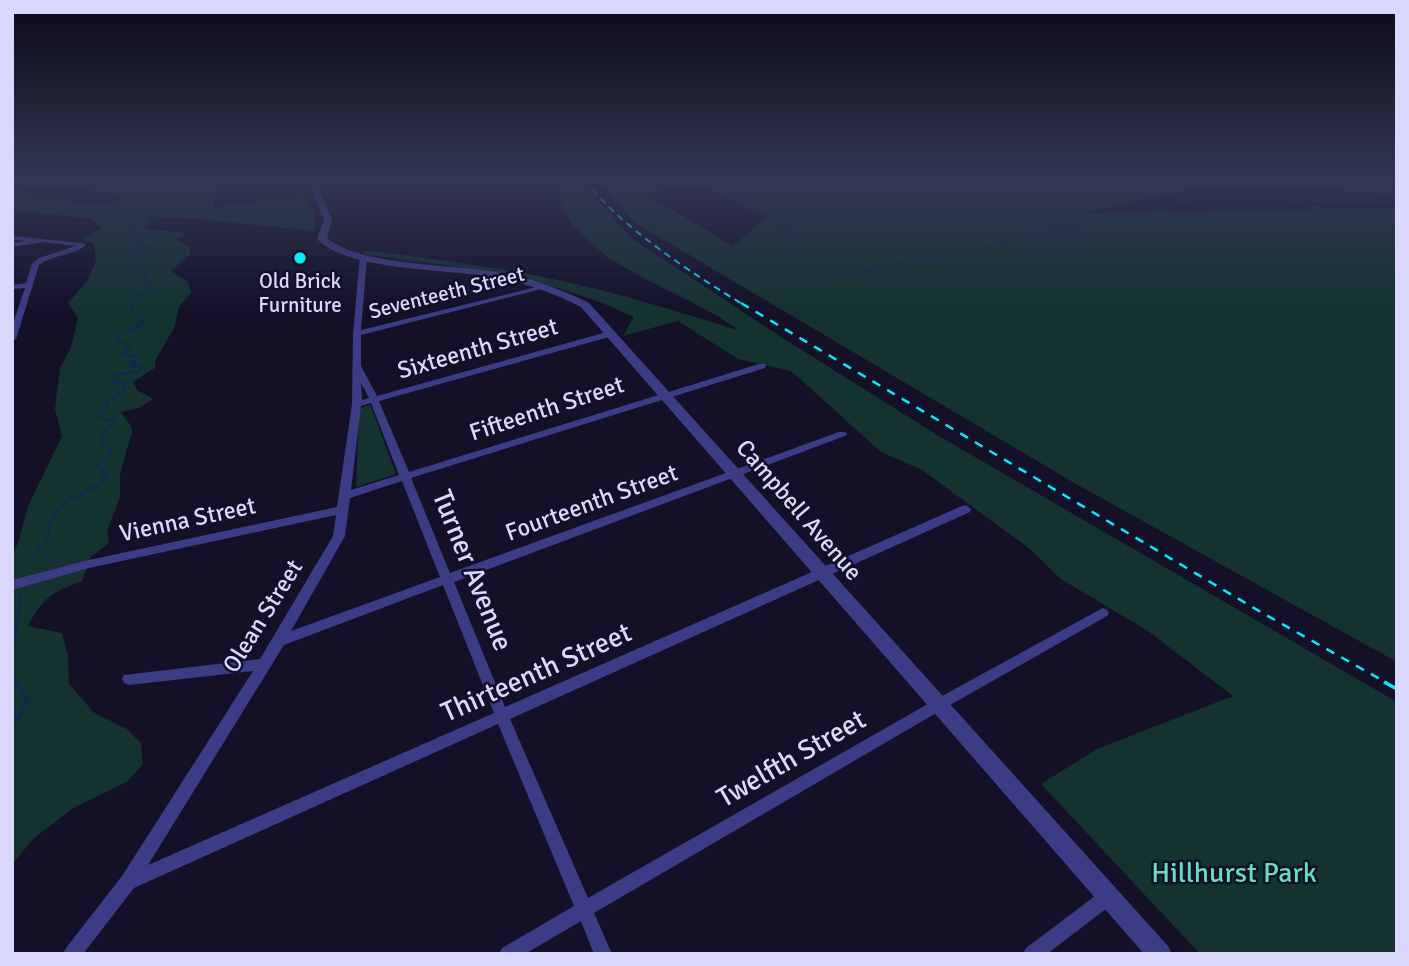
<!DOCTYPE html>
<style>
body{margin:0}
#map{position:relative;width:1409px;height:966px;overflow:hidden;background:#131028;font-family:Signika,sans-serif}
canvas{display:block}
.frame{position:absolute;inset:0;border:14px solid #dbd8fe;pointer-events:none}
</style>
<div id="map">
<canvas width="1409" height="966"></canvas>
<div class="frame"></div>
</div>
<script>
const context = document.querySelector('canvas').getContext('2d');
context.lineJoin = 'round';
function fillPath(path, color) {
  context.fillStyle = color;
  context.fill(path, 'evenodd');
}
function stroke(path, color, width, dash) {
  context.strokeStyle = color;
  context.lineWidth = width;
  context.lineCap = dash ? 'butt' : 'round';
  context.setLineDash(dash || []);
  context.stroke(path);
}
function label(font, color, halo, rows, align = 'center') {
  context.font = font + ' Signika,sans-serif';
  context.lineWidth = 5;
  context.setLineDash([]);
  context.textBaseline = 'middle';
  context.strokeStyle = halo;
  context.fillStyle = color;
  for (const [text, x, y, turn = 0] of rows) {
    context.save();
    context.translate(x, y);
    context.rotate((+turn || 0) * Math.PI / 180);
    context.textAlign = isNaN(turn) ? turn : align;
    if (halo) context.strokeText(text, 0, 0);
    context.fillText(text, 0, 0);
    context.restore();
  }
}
const green = new Path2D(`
 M12,180H216L214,207L305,195L314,210L315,231L188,218L148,217L151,222L145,228L150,230L183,232L184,236L176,238L179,242L190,246V254L171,271L188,282L191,293L179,307L174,328L155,361V368L133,382L137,390L153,399L138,408L121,412L131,426L132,432L120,474V497L107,531L109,543L91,557L82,581C53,592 43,597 28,626L62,633L68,656L69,683L93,712L127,729L141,743L143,764L128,781L73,808L33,839L12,865V555L18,543L28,506L62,436L55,409L60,368L71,347L78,318L68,303L88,280L96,261L94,244L83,239L101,228L93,219L12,210V194L109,206L128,194L12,184Z
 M555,180H580L631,238L778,335L939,436L1397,702V954H1200L1041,784L1097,749L1233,696L1148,631L1061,579L1030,549L922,470L881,452L791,371L738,359L678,321L623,336L634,317C550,276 460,267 369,255L361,252L372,251C434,259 496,267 558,280C619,293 679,312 738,330C687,291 596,270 564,211C559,201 558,190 555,180Z
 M599,180H1397V196L1371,192L1204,186L1082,213L1397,208V662L1076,484L711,268L633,221ZM703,186L766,216L767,217L733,246L644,193Z
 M370,404L396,474L356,487L359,409Z`);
const streamFar2 = new Path2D(`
 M130,180L155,186L163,196L173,200L176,207H184C166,219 141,219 125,233L139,235L138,241L152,237L162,241L155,246L133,248L130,254L143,257L141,263L131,269L145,274L146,286L154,287L133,301V305
 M671,180H677
 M720,180L847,279L887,265L975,250L1085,224L1164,210L1183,200L1202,198L1274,197L1397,226
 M1277,196L1344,203H1397`);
const streamFar1 = new Path2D(`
 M22,567L47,541L51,520L63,503L98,485L106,476L98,464L112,452L109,446L102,442V437L116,420H105L98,415L106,409L107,401L125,390L126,383L112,382L118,374L140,372L141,367L131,365L136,361L134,356L124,354L130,346L119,342L115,337L140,326L143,322L132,310L133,303
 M12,643L15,641L21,595
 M12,680L18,683`);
const stream = new Path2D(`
 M12,721L19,717L27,698L15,682`);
const minor = new Path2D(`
 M12,236L83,243L86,245C73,256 54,254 39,265L16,339L12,341V326L25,288L12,289V285L26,283L32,264L39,258L76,246L43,242L12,247V243L25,241L12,240Z
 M360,256L367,258L361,330L545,285L549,287L361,335V366L377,396L607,332H613L614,334L613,336L379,401L409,472L759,364H765L766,366L765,368L411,478L450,573L839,432H845L847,434L845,436L454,582L505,707L962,506L966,505L971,509L970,512L510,719L588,898L933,701L1099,610L1103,608L1107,610L1109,613L1107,616L943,709L594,913L612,954H594L581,921L525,954H499L502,948L574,906L498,724L134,888L83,954H63L66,948L122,876L253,671L129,685L124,683L122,679L124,675L260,659L333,536L336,515L89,568L12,590V580L89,560L337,507L352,404L353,334ZM361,383L369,398L362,400ZM371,403L399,475L351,490L361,406ZM402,481L440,577L291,631L345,536L350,498ZM443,585L494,713L148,865L284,645Z
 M1109,888L1115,890L1117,896L1115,902L1047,954H1023L1026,948L1103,890Z`);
const tertiary = new Path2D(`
 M308,180H316L332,220L327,238C360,266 452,264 496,272C528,277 559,288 589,303L1168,946L1172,954H1144L581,307C556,294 528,284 500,278C454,269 348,272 317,239L324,220Z`);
const railFar2 = new Path2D(`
 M585,180C620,227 693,274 744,305`);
const railFar1 = new Path2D(`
 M741,303L1259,611L1387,683`);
const rail = new Path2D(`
 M1384,682L1397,689`);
const markers = [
 [300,258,7,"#07ecfb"]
];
const farPoinames = [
 ["Old Brick",300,282],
 ["Furniture",300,306]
];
const farStreetnames = [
 ["Seventeeth Street",447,294,-14]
];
const streetNames = [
 ["Sixteenth Street",478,350,-16],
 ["Fifteenth Street",547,410,-18],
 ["Fourteenth Street",592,504,-20],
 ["Campbell Avenue",798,511,49],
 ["Vienna Street",188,521,-12],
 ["Olean Street",264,617,-58]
];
const nearStreetnames = [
 ["Turner Avenue",471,571,68],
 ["Thirteenth Street",537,674,-24],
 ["Twelfth Street",792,760,-30]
];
const nearParknames = [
 ["Hillhurst Park",1234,875]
];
fillPath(green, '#133230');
stroke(streamFar2, '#0f294d', 2);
stroke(streamFar1, '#0f294d', 2.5);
stroke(stream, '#0f294d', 3.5);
fillPath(minor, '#3c3c86');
fillPath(tertiary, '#3c3c86');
stroke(railFar2, '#07ecfb', 2, [7, 5]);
stroke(railFar1, '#07ecfb', 2.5, [9, 8]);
stroke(rail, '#07ecfb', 3.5, [16, 13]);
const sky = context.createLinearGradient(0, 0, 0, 315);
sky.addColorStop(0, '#0a0916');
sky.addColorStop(0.57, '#333753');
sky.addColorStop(1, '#33375300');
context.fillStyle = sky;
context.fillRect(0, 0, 1409, 315);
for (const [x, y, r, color] of markers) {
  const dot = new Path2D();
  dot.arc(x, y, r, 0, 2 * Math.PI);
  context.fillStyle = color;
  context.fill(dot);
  stroke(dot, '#131028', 2.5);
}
label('21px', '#dbd8fe', '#131028', farPoinames);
label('21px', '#dbd8fe', '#131028', farStreetnames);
label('24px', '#dbd8fe', '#131028', streetNames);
label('28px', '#dbd8fe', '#131028', nearStreetnames);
label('28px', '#64debb', '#131028', nearParknames);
</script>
